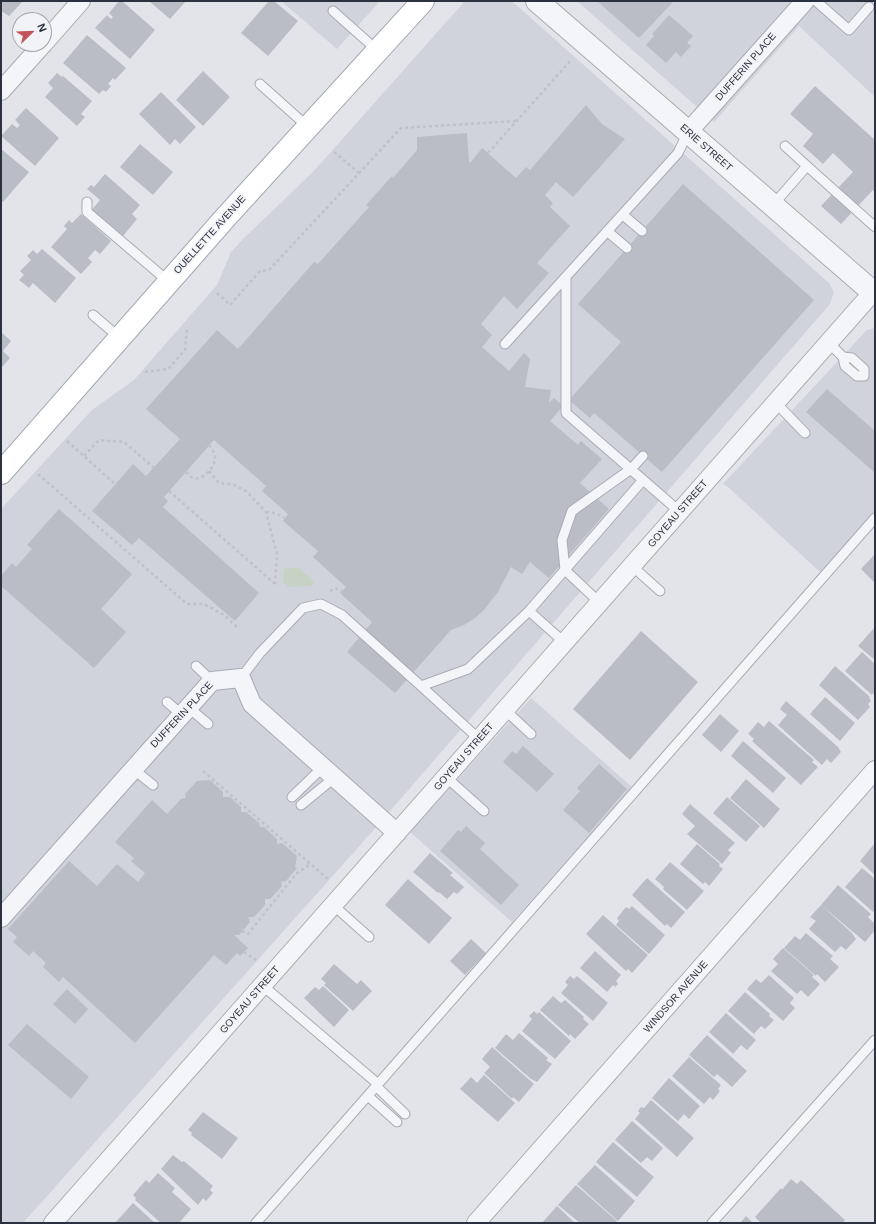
<!DOCTYPE html>
<style>
body{margin:0}
#map{position:relative;width:876px;height:1224px;overflow:hidden;background:#e2e4e9;font-family:Arial,sans-serif}
canvas{display:block}
.frame{position:absolute;inset:0;border:2px solid #2c313f;pointer-events:none}
.north{position:absolute;left:12px;top:12px;width:40px;height:40px;box-sizing:border-box;background:#f1f3f7;border:1px solid #a2a5ad;border-radius:50%;rotate:67deg;font-size:11px;font-weight:700;line-height:16px;text-align:center;color:#2c313f}
.north::after{content:'';display:block;margin:auto;width:14px;height:18px;background:#c2535b;clip-path:polygon(50% 0,100% 100%,50% 72%,0 100%)}
</style>
<div id="map">
<canvas width="876" height="1224"></canvas>
<div class="frame"></div>
<div class="north">N</div>
</div>
<script>
const context = document.querySelector('canvas').getContext('2d');
context.lineJoin = 'round';
function fillPath(path, color) {
  context.fillStyle = color;
  context.fill(path, 'evenodd');
}
function stroke(path, color, width, dash) {
  context.strokeStyle = color;
  context.lineWidth = width;
  context.lineCap = dash ? 'butt' : 'round';
  context.setLineDash(dash || []);
  context.stroke(path);
}
function label(font, color, halo, rows, align = 'center') {
  context.font = font + ' Arial,sans-serif';
  context.lineWidth = 3.5;
  context.setLineDash([]);
  context.textBaseline = 'middle';
  context.strokeStyle = halo;
  context.fillStyle = color;
  for (const [text, x, y, turn = 0] of rows) {
    context.save();
    context.translate(x, y);
    context.rotate((+turn || 0) * Math.PI / 180);
    context.textAlign = isNaN(turn) ? turn : align;
    if (halo) context.strokeText(text, 0, 0);
    context.fillText(text, 0, 0);
    context.restore();
  }
}
const built = new Path2D(`
 M281,1H380L337,49Z
 M465,1H510L514,3L829,283L834,292L830,304L371,833L23,1223H1V509L92,410L134,380L217,285L231,252L244,238L314,171Z
 M577,1H875V97L799,26L714,122Z
 M875,328V513L820,572L728,487L723,484L867,330Z
 M531,698L632,787L512,922L410,832Z`);
const green = new Path2D(`
 M298,567L314,582L311,586L288,587L283,581L284,569Z`);
const building = new Path2D(`
 M1,1H23L9,16L1,11Z
 M119,1H122L155,30L130,59L95,28L107,15L111,19L113,17L109,13Z
 M149,1H186L170,19Z
 M269,1H274L298,21L268,56L241,33Z
 M597,1H674L639,38Z
 M669,15L693,36L687,43L691,46L681,57L676,52L666,63L646,45L654,36L652,34Z
 M87,35L126,68L115,80L113,78L108,84L111,86L106,92L103,90L99,94L63,63Z
 M203,71L230,97L203,126L176,100Z
 M57,73L62,77L63,76L92,101L81,114L85,117L77,126L45,97L53,88L48,83Z
 M815,86L875,140V192L873,190L841,224L821,206L853,172L833,153L823,164L803,146L813,134L790,114Z
 M161,92L196,127L180,144L175,139L170,145L139,114Z
 M586,105L602,124L625,139L573,197L556,182L545,195L553,203L550,207L570,226L537,263L549,273L517,309L504,296L481,324L492,335L482,347L509,371L524,353L530,359L525,387L551,390L549,403L554,398L563,406L550,421L578,445L581,441L602,459L580,483L609,509L549,578L530,562L522,574L511,567L498,592L484,610L475,618L464,625L451,630L395,693L347,652L372,622L340,593L346,587L313,557L318,551L283,521L288,514L262,491L266,486L214,440L164,497L168,501L163,507L259,593L235,621L139,538L132,545L92,511L133,464L146,476L180,439L146,409L217,330L238,349L314,262L318,264L369,207L366,205L392,176L393,178L417,150V137L467,133L469,162H471L482,148L516,178L526,167L530,170Z
 M26,108L59,138L35,166L1,136L12,124L17,128L20,125L15,120Z
 M140,144L173,172L153,195L120,167Z
 M1,149L29,172L3,202L1,200Z
 M105,174L140,205L132,214L137,219L123,236L113,227L112,229L91,211L100,200L87,189L91,185L94,187Z
 M683,184L814,300L662,472L594,413L590,418L569,400L621,342L578,304Z
 M81,214L111,241L100,254L95,250L88,258L92,262L81,274L51,247L67,229L64,226L69,220L72,223Z
 M42,249L76,278L55,303L33,283L29,288L19,280L24,275L20,271L31,260L27,256L33,250L37,254Z
 M1,332L11,341L3,351L10,358L1,368Z
 M827,389L875,431V473L806,412Z
 M59,509L132,574L101,609L126,632L94,668L1,586V576L12,563L16,567L32,549L27,545Z
 M875,554V583L861,569Z
 M875,627V660L858,646Z
 M641,631L698,682L630,760L573,709Z
 M862,652L875,664V695L873,693L872,695L845,671Z
 M835,666L870,697L869,698L871,701L868,704L870,707L858,720L819,685Z
 M825,697L855,723L840,741L810,714Z
 M786,701L838,747L841,752L831,763L827,759L822,765L778,725L787,715L780,709Z
 M720,714L739,731L721,752L702,735Z
 M769,721L814,760L812,762L818,767L801,785L752,741L754,739L748,734L758,722L764,727Z
 M743,741L786,778L773,793L731,756Z
 M523,746L554,774L537,792L503,762L512,751L516,754Z
 M599,764L627,789L589,833L563,810L580,791L577,788Z
 M746,779L780,809L764,828L730,798Z
 M210,780L223,792V797H230L241,807V812H246L259,823L260,827H264L277,839V844L282,843L297,856L295,867L297,868L286,881L281,882L282,886L270,899H265V905L254,917H248L250,922L239,935H234L248,948L240,956L237,953L226,965L214,955L135,1043L63,977L59,982L43,967L46,963L33,951L29,956L13,942L17,937L8,929L69,861L97,886L117,864L138,882L145,873L131,861L134,858L115,842L152,800L167,814L181,799L186,798L185,794L197,781Z
 M727,797L760,826L746,842L713,813Z
 M690,804L735,843L728,850L731,853L722,864L687,834L695,826L682,814Z
 M466,826L485,843L480,849L519,885L501,905L440,851L458,830L461,832Z
 M875,843V875L860,861Z
 M697,844L720,864L719,866L723,869L709,886L705,882L703,884L680,864Z
 M430,853L453,873L450,875L464,887L457,894L454,892L447,899L439,892L438,893L413,872Z
 M670,862L704,891L687,910L663,889L664,887L655,879Z
 M862,868L875,879V909L873,912L845,887Z
 M647,878L685,912L671,928L667,924L665,926L632,895Z
 M408,879L452,918L429,944L385,905Z
 M838,885L871,914L868,917L875,924V930L865,942L821,905Z
 M821,905L852,933L856,939L846,950L841,946L835,952L809,929L816,921L810,917Z
 M632,906L665,935L649,954L616,925L619,921L617,918L626,907L629,909Z
 M603,915L648,955L632,973L628,969L626,971L586,934Z
 M806,933L833,956L830,959L839,967L825,982L817,974L816,976L784,948L795,936L800,940Z
 M471,939L486,953L465,975L450,961Z
 M783,948L814,975L812,977L820,984L808,997L801,990L797,994L771,971L778,964L773,959Z
 M595,951L621,975L616,981L618,984L615,987L613,985L607,992L580,968Z
 M334,964L357,984L361,980L372,991L353,1011L324,985L326,983L321,979Z
 M769,975L794,998L790,1003L795,1008L783,1021L747,989L756,979L761,983Z
 M570,976L574,979L577,976L608,1003L593,1021L561,993L568,985L565,982Z
 M323,986L349,1010L334,1027L304,998L315,987L319,990Z
 M67,989L88,1009L75,1024L53,1004Z
 M745,992L770,1014L769,1016L774,1020L765,1029L761,1026L754,1034L728,1011Z
 M553,996L561,1003L565,1000L584,1017L583,1019L589,1024L575,1039L570,1034L569,1036L540,1010Z
 M534,1011L537,1014L539,1012L571,1041L555,1059L522,1031L532,1019L529,1016Z
 M726,1013L756,1040L747,1050L741,1045L733,1054L709,1032Z
 M27,1024L89,1077L71,1099L8,1045Z
 M519,1033L548,1058L546,1060L552,1064L537,1082L531,1079L495,1048L506,1034L513,1040Z
 M707,1035L747,1071L732,1087L717,1074L714,1077L689,1055Z
 M492,1047L534,1084L519,1102L513,1097L512,1099L484,1073L490,1067L482,1059Z
 M689,1057L721,1085L718,1089L720,1091L713,1100L710,1097L704,1104L672,1076Z
 M484,1075L515,1103L498,1122L460,1089L471,1077L477,1083Z
 M669,1078L700,1106L689,1119L684,1114L678,1121L652,1098Z
 M651,1100L694,1138L677,1157L635,1119L640,1113L638,1111L641,1107L644,1108Z
 M203,1112L238,1138L222,1159L191,1135L192,1133L188,1130Z
 M632,1121L663,1148L652,1161L647,1157L641,1163L615,1140Z
 M613,1142L654,1177L637,1197L596,1162Z
 M173,1155L182,1162L184,1161L213,1186L210,1190L213,1193L206,1201L203,1198L198,1205L161,1169Z
 M595,1165L635,1201L618,1221L577,1184Z
 M158,1173L175,1188L172,1192L191,1209L179,1223H161L135,1200L136,1198L133,1195L146,1180L149,1183Z
 M791,1179L797,1184L801,1180L845,1220L842,1223H761L755,1217L781,1188L782,1190Z
 M576,1185L617,1221L615,1223H580L558,1205Z
 M133,1203L155,1223H115Z
 M557,1206L575,1223H542Z
 M746,1216L753,1223H740Z`);
const path = new Path2D(`
 M334,152L359,173
 M488,153L572,59
 M217,293L230,305L260,271L269,270L401,128L517,121
 M145,372L168,369L185,350L187,327
 M67,441L116,485
 M84,456L99,440L124,442L154,468
 M209,471L219,483L234,485L246,491L266,512L277,554L275,584
 M186,472C188,474 190,477 193,478C203,481 214,468 215,459C216,454 212,449 209,445
 M38,474L187,604H204L224,615L237,627
 M169,491L275,584
 M266,512L275,513L285,518
 M330,591L335,588L342,591
 M203,771L328,879
 M242,931L248,934L296,874L310,864
 M244,952L256,960`);
const service = new Path2D(`
 M816,1L849,30L869,7
 M333,11L378,51
 M260,84L308,127
 M807,166L875,227
 M87,202V212L169,282
 M773,205L807,166L785,146
 M623,215L642,231
 M607,231L627,248
 M566,277V413L680,512
 M93,315L120,338
 M829,343L843,357L845,366L857,376H864V369L852,358L843,357
 M505,344L678,153L688,132
 M776,403L805,433
 M632,566L660,591
 M600,603L565,570L562,540L572,511L631,469L643,456
 M529,611L565,643
 M196,666L212,681
 M241,678L260,653L303,608L321,604L342,615L421,686L479,739
 M421,686L468,669L529,611L643,480
 M167,702L181,714
 M188,707L208,724
 M505,710L531,734
 M133,769L153,785
 M446,777L484,811
 M292,797L323,767
 M301,805L334,778
 M333,905L369,937
 M262,985L378,1084
 M376,1086L405,1114
 M368,1096L397,1122
 M256,1223L875,518
 M712,1223L875,1040`);
const minor = new Path2D(`
 M44,43L81,1
 M1,91L43,44
 M688,132L805,1
 M1,918L212,681L241,678L252,704L397,833
 M53,1223L873,292
 M476,1223L875,770`);
const tertiary = new Path2D(`
 M537,1L875,294`);
const primary = new Path2D(`
 M1,473L226,217L423,1`);
const streetNames = [
 ["DUFFERIN PLACE",746,67,-49],
 ["ERIE STREET",706,148,41],
 ["OUELLETTE AVENUE",210,235,-48],
 ["GOYEAU STREET",678,514,-49],
 ["DUFFERIN PLACE",182,715,-47],
 ["GOYEAU STREET",464,757,-49],
 ["WINDSOR AVENUE",676,997,-49],
 ["GOYEAU STREET",250,1000,-49]
];
fillPath(built, '#d0d3db');
fillPath(green, '#c6d2c4');
fillPath(building, '#babdc5');
stroke(service, '#a8abb3', 11);
stroke(minor, '#a8abb3', 20);
stroke(tertiary, '#a8abb3', 24);
stroke(primary, '#a2a8b4', 24);
stroke(path, '#c0c2c8', 2.5, [3, 3]);
stroke(service, '#f4f5f8', 9);
stroke(minor, '#f4f5f8', 18);
stroke(tertiary, '#f4f5f8', 22);
stroke(primary, '#fff', 22);
label('10px', '#2c313f', '#f1f3f7', streetNames);
</script>
